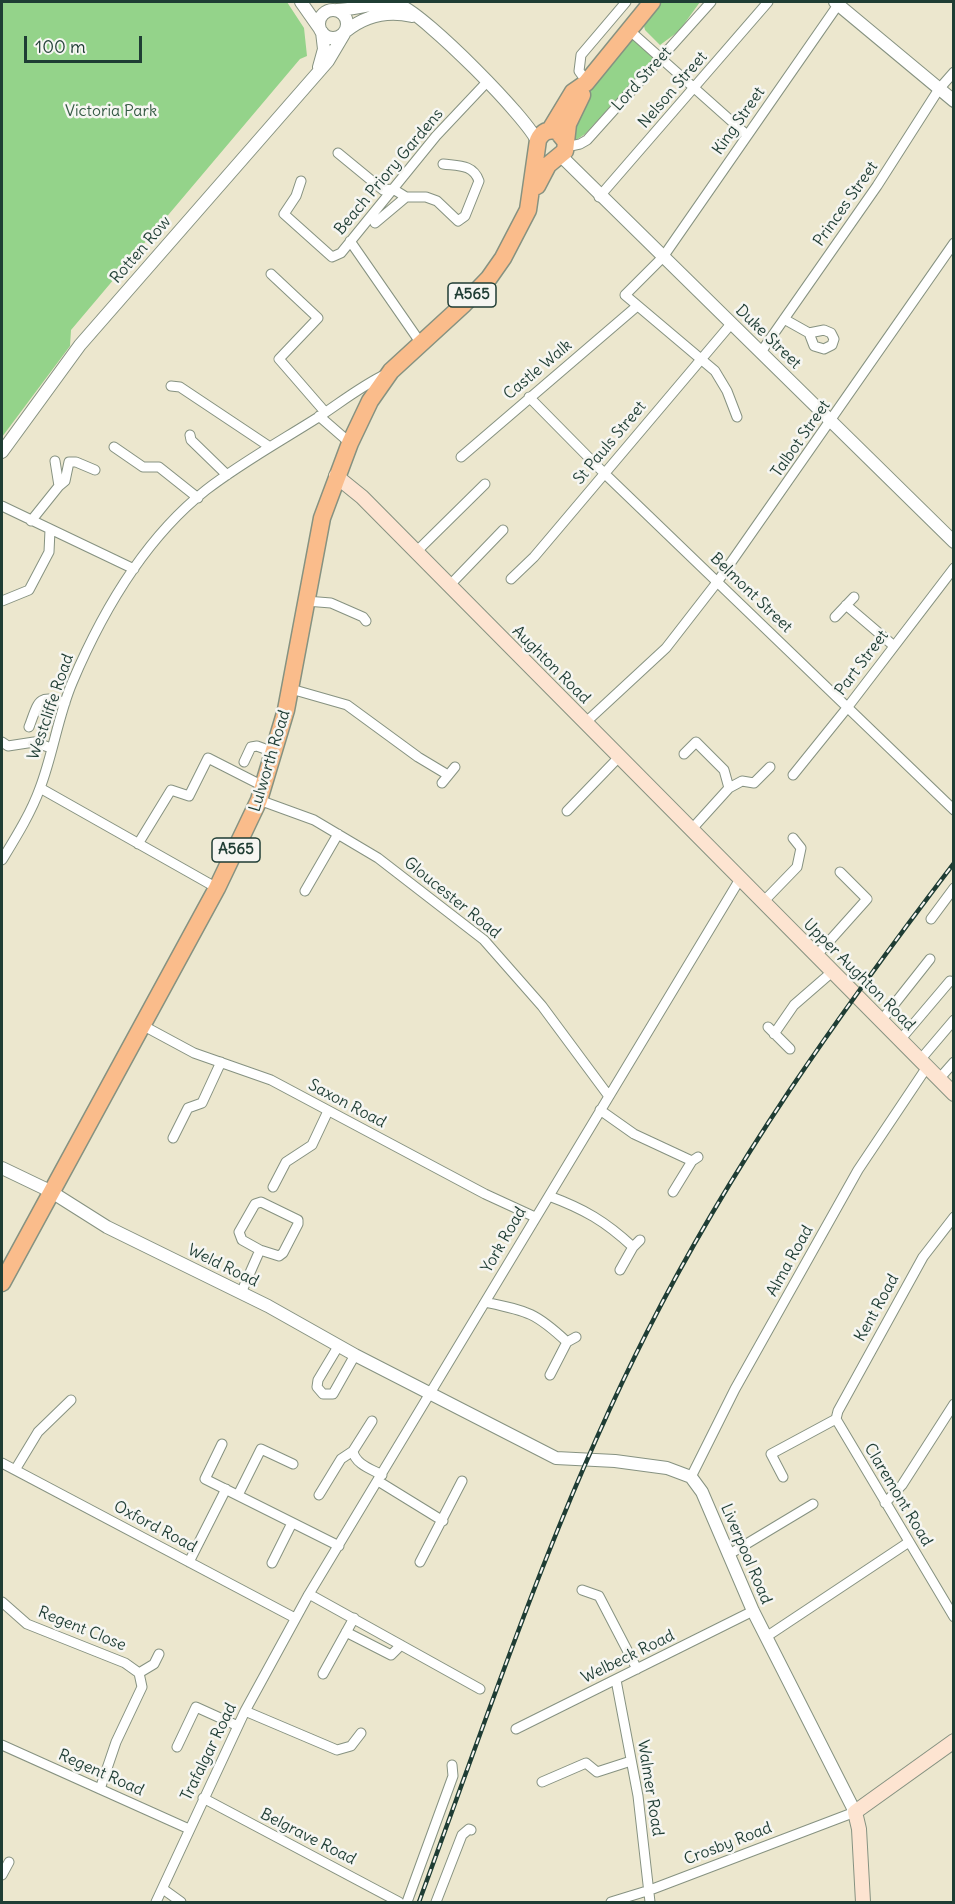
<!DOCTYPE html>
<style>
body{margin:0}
#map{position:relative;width:955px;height:1904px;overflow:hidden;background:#ece7ce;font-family:Delius,sans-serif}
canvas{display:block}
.frame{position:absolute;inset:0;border:3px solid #1f3d34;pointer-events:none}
.scale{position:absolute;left:24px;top:36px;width:118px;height:27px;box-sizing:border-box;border:3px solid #1f3d34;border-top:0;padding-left:8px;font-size:18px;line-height:21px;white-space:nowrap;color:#1f3d34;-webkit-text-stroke:4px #f6f6f2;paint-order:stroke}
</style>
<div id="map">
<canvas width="955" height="1904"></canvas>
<div class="frame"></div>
<div class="scale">100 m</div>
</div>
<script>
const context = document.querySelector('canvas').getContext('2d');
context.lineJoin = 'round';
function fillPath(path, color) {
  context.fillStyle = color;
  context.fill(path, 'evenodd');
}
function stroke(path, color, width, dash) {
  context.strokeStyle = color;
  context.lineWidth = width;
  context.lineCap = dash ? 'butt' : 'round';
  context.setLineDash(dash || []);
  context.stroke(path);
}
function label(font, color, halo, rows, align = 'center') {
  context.font = font + ' Delius,sans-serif';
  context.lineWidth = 5;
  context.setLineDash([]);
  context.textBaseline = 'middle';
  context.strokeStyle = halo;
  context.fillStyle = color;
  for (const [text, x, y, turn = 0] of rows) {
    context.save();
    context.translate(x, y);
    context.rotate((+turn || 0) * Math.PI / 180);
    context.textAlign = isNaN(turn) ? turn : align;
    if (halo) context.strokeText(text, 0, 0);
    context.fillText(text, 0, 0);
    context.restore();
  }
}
const green = new Path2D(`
 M2,2H287L304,28L307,56L300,59L71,330L70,346L2,437Z
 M662,2H700L679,31L660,45L645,30L644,26Z
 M633,39L655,58L585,134L576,140L572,139L586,95Z`);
const minor = new Path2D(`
 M628,29L747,135
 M587,82L579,71L581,55L626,2
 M566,147L580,144L587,140L711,2
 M338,153L383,190L393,189L406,197H426L437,201L458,221L465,216L479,181C473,164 458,166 443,164
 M301,181L296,196L284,214L332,257L341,253L436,136L486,83
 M599,197L768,2
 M375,223L406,197
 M350,241L420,342
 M271,274L318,318L279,359L325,412
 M784,319L809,333L824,330L831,333L834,339L832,345L824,349L814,346L809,333
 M761,352L877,186L939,89L954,72
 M171,386L180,387L270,447
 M529,397L604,473L954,810
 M319,416L350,443
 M737,417L727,391L715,371L625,295L663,257L840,2
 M190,435L191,440L227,475
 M114,447L143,467H159L198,498
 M461,457L636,307
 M59,486L65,481L69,462H76L95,470
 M2,506L134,569
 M31,521L59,486L55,461
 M416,552L485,484
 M511,579L534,557L731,324
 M449,586L503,530
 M2,601L29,590L49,552L50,530
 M306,601L331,603L363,617L366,621
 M846,605L894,646
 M835,617L854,597
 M291,689L347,705L418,757L448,775
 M585,723L666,648L718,581L954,243
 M29,727C38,704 37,692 65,703
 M2,742L8,746L34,742L51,748
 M684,754L696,742L724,770L729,788L691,830
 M244,762L251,747L257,746L273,752
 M793,775L847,708L954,568
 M442,783L455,767
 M40,788L217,888
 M729,788L742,781L754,783L770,767
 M259,800L314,820L378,858L484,940L542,1006L608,1095
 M567,811L619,757
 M138,844L171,790L189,796L208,758L263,786
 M2,860C16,837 31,813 40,788C53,754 58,716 72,683C102,612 144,539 206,490C241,463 279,442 317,418C340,403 361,386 386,374
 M305,891L338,834
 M764,901L797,867L801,848L793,838
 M931,919L954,888
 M816,956L867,899L840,872
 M881,1021L930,959
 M142,1025L194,1053L271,1080L485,1194L535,1217
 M768,1027L790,1049
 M774,1034L794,1005L832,972
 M900,1040L950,981
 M920,1060L954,1020
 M939,1079L954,1062
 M600,1110L634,1134L692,1161
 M173,1138L188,1108L202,1103L221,1062
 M273,1187L286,1162L312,1145L328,1111
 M673,1192L692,1161L698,1157
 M549,1196C584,1209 605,1221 633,1247
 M620,1270L633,1247L640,1240
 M241,1293L260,1250L242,1240L239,1232L255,1204L261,1202L298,1220V1224L283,1253L279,1256L260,1250
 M485,1302C527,1311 535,1312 567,1342
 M339,1345L318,1380L317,1387L323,1394H333L355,1355
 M550,1375L567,1342L576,1337
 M836,1419L838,1411L923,1257L954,1217
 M836,1419L954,1617
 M372,1421L353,1451C355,1464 371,1469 382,1475
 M222,1444L205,1479L339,1546
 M2,1463L295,1618
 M15,1470L38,1432L71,1400
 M691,1477L735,1389L858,1170L927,1067
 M783,1477L771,1454L836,1419
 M378,1481L443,1521
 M238,1495L261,1449L293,1464
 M319,1495L341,1459L353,1451
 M885,1503L902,1485L954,1404
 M728,1555L813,1504
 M189,1562L226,1489
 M420,1562L462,1481
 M272,1563L292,1523
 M582,1590L599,1596L637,1669
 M309,1594L480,1689
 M2,1602L27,1624L125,1663L139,1673L142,1687L116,1742L100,1789
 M346,1632L391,1655L401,1645
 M766,1637L909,1542
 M139,1673L154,1664L159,1654
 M323,1674L354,1618
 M616,1680L638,1796L650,1902
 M245,1711L337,1750L351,1746L361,1733
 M516,1729L753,1611
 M2,1745L189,1829
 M177,1747L196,1707L238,1726
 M542,1782L586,1763L597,1772L631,1761
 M203,1798L399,1902
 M2,1875L9,1862
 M163,1889L181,1902
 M156,1902L245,1711L309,1594L740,879
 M407,1902L453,1776L452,1765
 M436,1902L462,1835L469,1829L471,1830
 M611,1902L650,1890L855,1812`);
const tertiary = new Path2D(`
 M301,2L320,29
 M835,2L954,101
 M319 24a14 14 0 1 1 28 0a14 14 0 1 1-28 0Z
 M337,10C358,9 381,0 401,6C425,15 529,119 538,143
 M346,31C366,15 387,10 412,16
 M319,67L324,49L322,32
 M561,156L954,542
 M2,452L80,345L328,61L344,34
 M2,1168L50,1191L107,1227L268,1306L355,1355L556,1458L615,1461L667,1468L691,1477L702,1492L753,1611L855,1812`);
const secondary = new Path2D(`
 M336,476L362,497L954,1094
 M863,1902L859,1829L855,1812L954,1741`);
const trunk = new Path2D(`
 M550,130L573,92L586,83L652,2
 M537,186L548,165L565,151L568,124L582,95
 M2,1283L217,888L259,800L286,710L322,518L350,443L370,401L391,371L464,304L489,278L503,258L528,210L538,140C542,132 548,129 557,131L566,142`);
const rail = new Path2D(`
 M419,1902C490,1710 554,1515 647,1332C733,1162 839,1014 954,863`);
const shields = [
 [472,295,48],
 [236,850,48]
];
const shieldNames = [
 ["A565",472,295],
 ["A565",236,850]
];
const streetNames = [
 ["Lord Street",642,79,-48],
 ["Nelson Street",673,90,-49],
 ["King Street",739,121,-55],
 ["Beach Priory Gardens",389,172,-50],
 ["Princes Street",846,204,-55],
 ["Rotten Row",141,250,-49],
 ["Duke Street",768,337,44],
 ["Castle Walk",538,370,-40],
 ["Talbot Street",801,439,-55],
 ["St Pauls Street",610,443,-50],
 ["Belmont Street",751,593,44],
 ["Part Street",862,663,-53],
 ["Aughton Road",551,665,45],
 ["Westcliffe Road",51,707,-71],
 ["Lulworth Road",270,761,-73],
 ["Gloucester Road",452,898,39],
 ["Upper Aughton Road",859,975,45],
 ["Saxon Road",347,1104,28],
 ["York Road",504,1240,-60],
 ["Alma Road",790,1261,-61],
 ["Weld Road",223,1266,26],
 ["Kent Road",877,1308,-61],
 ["Claremont Road",898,1495,59],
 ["Oxford Road",155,1527,28],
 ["Liverpool Road",746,1554,67],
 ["Regent Close",82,1629,22],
 ["Welbeck Road",628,1657,-26],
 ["Trafalgar Road",209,1752,-64],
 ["Regent Road",101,1773,24],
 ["Walmer Road",650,1788,81],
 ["Belgrave Road",308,1837,27],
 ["Crosby Road",728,1844,-21]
];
const parkNames = [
 ["Victoria Park",111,111]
];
fillPath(green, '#94d38a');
stroke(minor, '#869281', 11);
stroke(tertiary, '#869281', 14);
stroke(secondary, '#869281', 16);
stroke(trunk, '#869281', 19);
stroke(minor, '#fff', 9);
stroke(tertiary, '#fff', 12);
stroke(secondary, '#fde4d1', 14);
stroke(trunk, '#fabc8b', 16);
stroke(rail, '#1f3d34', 4.5);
stroke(rail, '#f6f6f2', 2, [7]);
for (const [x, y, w] of shields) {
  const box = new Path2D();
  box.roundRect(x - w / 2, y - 12, w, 24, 4.5);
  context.fillStyle = '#f6f6f2';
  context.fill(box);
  stroke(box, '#1f3d34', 1.5);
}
label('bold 15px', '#1f3d34', null, shieldNames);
label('16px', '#1f3d34', '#f6f6f2', streetNames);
label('16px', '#365b45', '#f6f6f2', parkNames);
</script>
